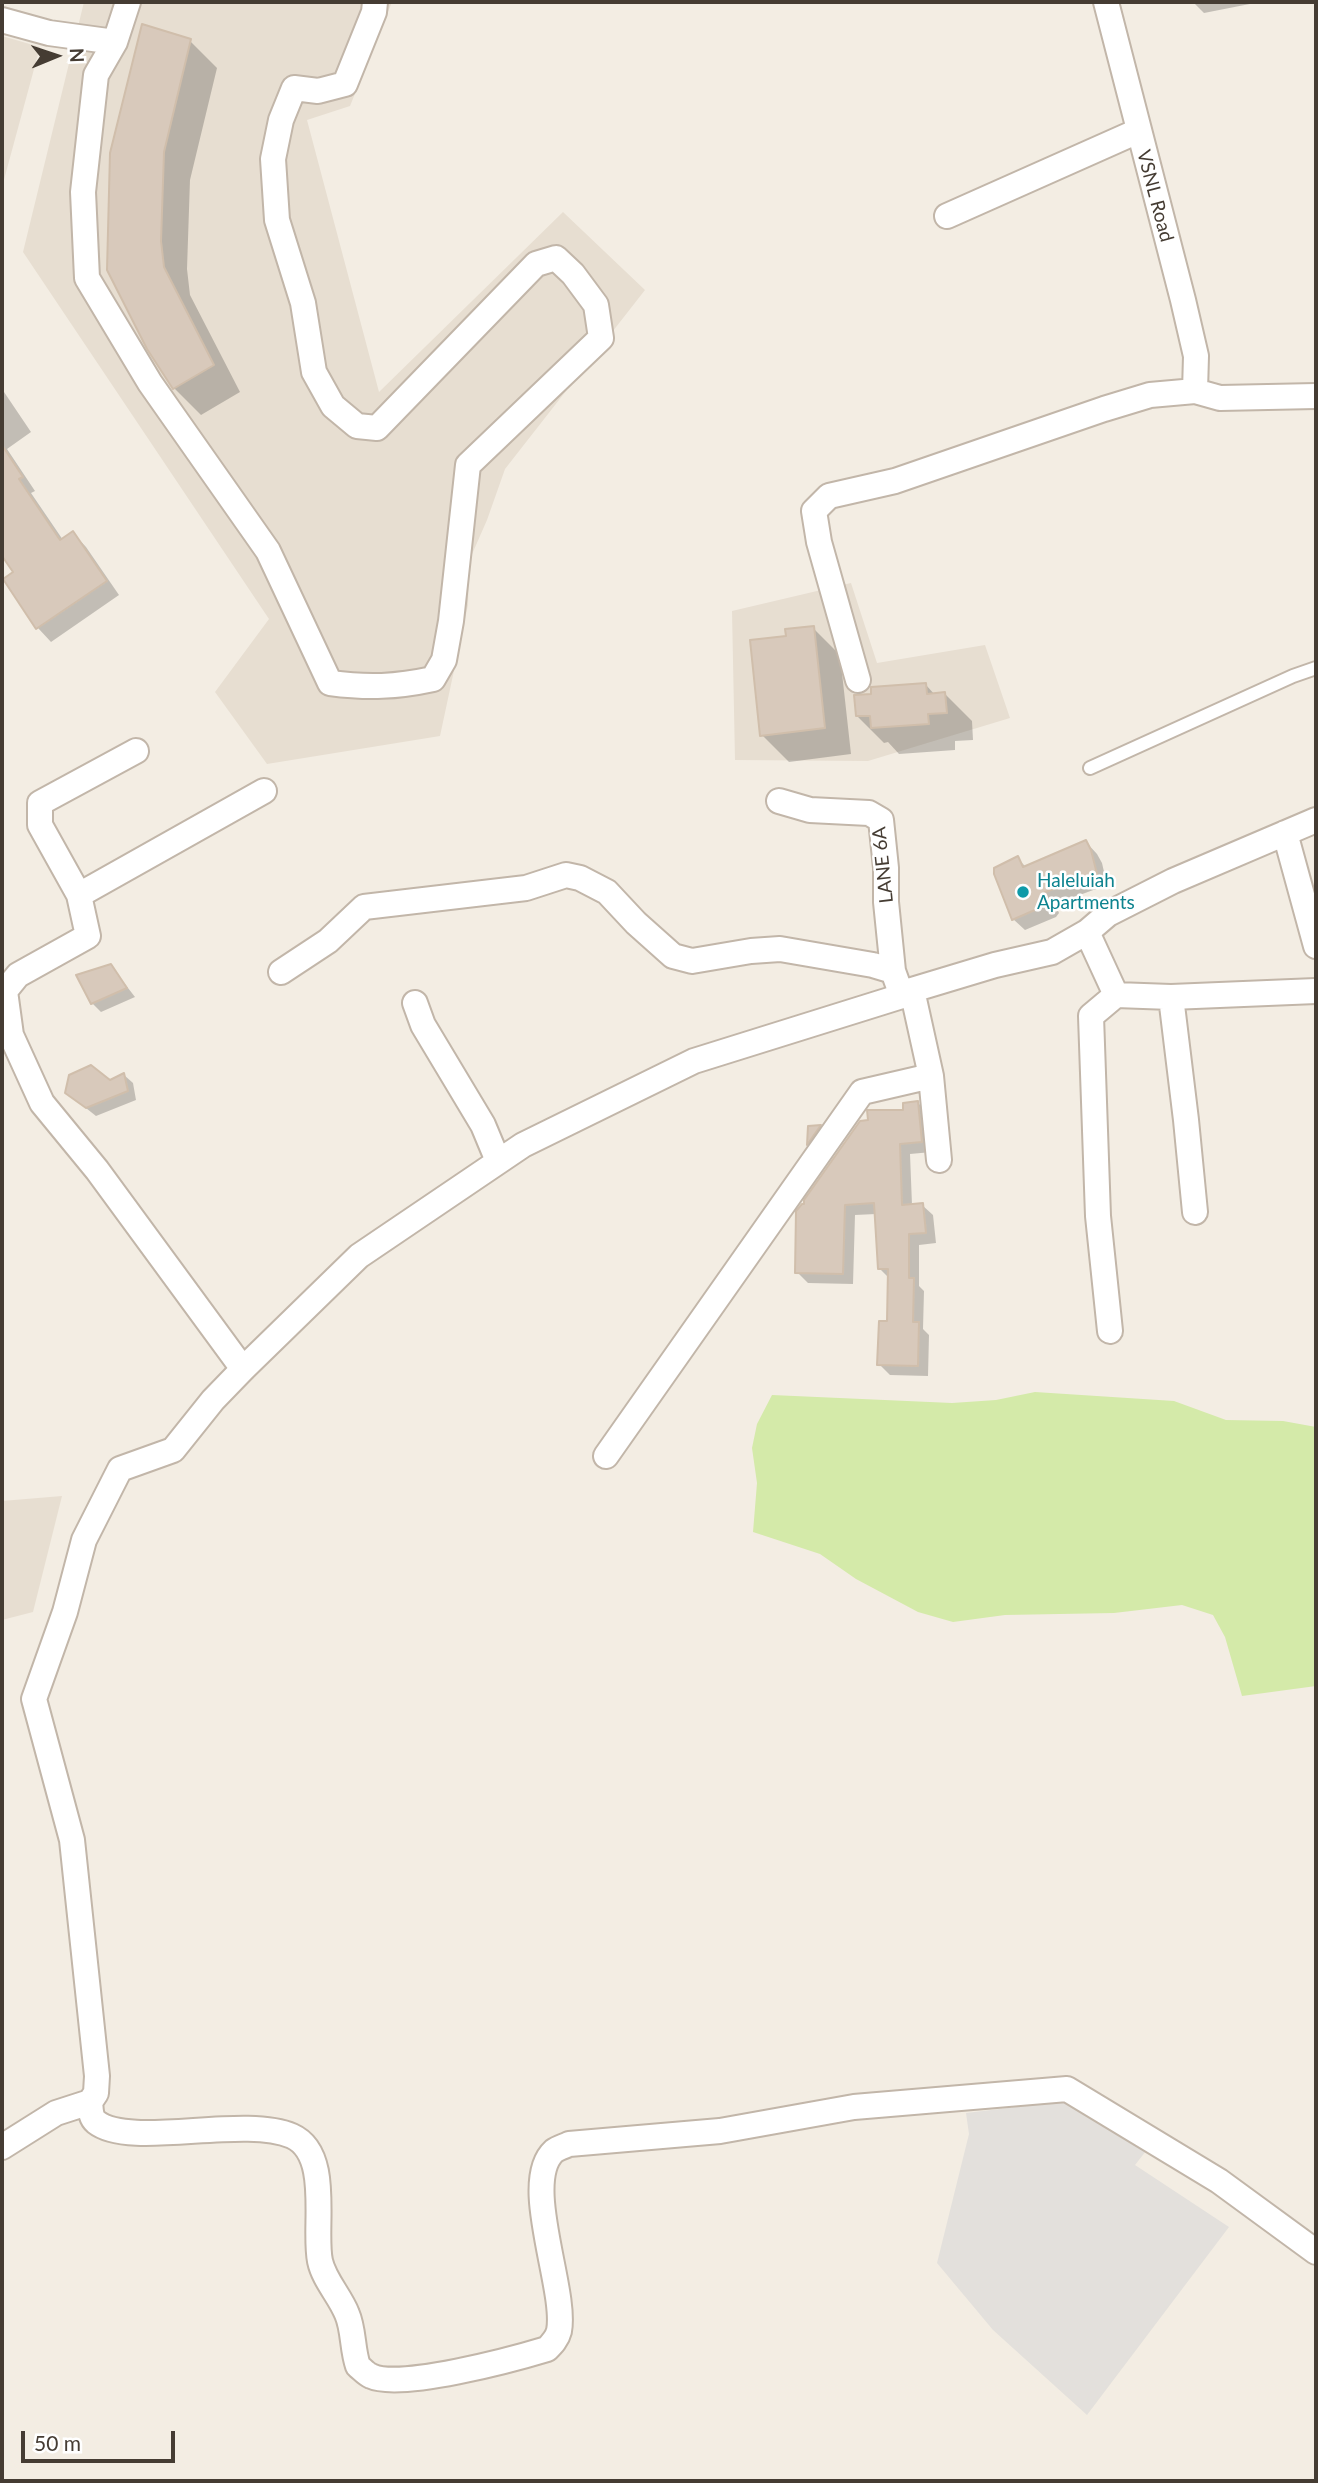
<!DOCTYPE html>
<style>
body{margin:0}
#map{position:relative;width:1318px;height:2483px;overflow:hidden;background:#f3ede3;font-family:Lato,sans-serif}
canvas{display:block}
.frame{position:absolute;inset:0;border:4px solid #453c33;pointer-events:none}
.north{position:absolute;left:21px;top:21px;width:70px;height:70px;-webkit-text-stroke:5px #fff;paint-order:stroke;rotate:88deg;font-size:19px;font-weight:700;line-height:28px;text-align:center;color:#453c33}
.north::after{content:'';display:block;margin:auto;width:24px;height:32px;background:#453c33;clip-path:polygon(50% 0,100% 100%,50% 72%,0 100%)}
.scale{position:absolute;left:21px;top:2431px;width:154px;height:32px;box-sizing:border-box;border:4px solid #453c33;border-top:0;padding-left:9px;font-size:21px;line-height:24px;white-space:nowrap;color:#453c33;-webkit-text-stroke:5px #fff;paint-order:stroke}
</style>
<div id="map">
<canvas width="1318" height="2483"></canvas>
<div class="frame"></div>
<div class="north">N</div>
<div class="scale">50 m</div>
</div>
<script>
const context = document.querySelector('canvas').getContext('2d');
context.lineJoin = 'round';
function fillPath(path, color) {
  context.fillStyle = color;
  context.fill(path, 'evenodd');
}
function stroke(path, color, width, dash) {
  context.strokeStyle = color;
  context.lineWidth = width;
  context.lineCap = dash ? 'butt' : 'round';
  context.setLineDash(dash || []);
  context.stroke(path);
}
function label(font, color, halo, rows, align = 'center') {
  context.font = font + ' Lato,sans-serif';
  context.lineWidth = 5;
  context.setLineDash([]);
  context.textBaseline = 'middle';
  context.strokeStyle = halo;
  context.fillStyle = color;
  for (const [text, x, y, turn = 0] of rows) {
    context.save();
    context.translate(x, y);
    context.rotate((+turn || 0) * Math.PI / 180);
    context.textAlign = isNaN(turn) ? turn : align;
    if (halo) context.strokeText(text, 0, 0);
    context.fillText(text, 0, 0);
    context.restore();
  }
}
const residential = new Path2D(`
 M84,2H392L350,106L307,120L379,392L563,212L645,290L505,469L487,520L469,561L468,605L440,736L267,764L215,692L269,619L23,252Z
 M2,36L40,47L2,187Z
 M851,583L877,663L985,645L1010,718L868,761L735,760L732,611Z
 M62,1496L33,1612L2,1620V1501Z`);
const green = new Path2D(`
 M1035,1392L1174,1401L1226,1420L1283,1421L1316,1427V1686L1242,1696L1225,1637L1213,1615L1182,1605L1114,1613L1005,1615L953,1622L918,1612L856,1579L820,1554L753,1532L757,1483L752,1448L757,1424L772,1395L952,1403L996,1400Z`);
const parking = new Path2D(`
 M1067,2101L1146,2151L1135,2165L1229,2227L1087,2415L993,2330L937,2263L969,2134L966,2113Z`);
const shadow = new Path2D(`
 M1193,2H1260L1204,13Z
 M190,41L217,68L190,180L187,269L190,295L240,392L201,415L174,388L109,270Z
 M2,389L31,432L7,449L35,491L31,493L63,540L73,533L86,547L119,595L51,642L38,628L5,580L15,573L2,553Z
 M813,628L840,655L851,754L789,762L762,735L788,638Z
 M926,685L935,695L945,694L972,721L973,740L955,741V750L899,754L888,742L884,743L857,716Z
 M1086,842L1097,854L1102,863L1107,885L1055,904L1059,913L1056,917L1025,930L1013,919L1017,858L1027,868Z
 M111,966L135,997L101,1012L92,1003L79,976Z
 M124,1075L133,1083L136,1100L96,1116L67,1093L109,1082Z
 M918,1103L929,1114L932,1152L910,1154L912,1205H922L933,1215L936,1243L919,1245V1286L924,1291L923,1329L929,1335L928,1376L890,1375L879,1364L888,1323L889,1278L879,1268L876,1214L855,1215L853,1284L808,1283L797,1272L905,1111Z
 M820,1127L833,1140L821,1157L809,1144V1128Z`);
const building = new Path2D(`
 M142,24L191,39L164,152L161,241L164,267L214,365L173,389L147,349L107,270L110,153Z
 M2,445L23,477L19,479L60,540L73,531L107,581L36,629L3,579L13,572L2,556Z
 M814,626L825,728L760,736L750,640L786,636L785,629Z
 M926,683L927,694L945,692L947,713L928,714L929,724L871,728L870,716H856L854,695L871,694V687Z
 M1086,840L1091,850L1097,874L1045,892L1049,900L1044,906L1012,920L994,874V868L1018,856L1023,867Z
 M111,964L127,988L91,1004L76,975Z
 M91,1065L110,1080L124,1073L128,1091L86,1108L65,1093L69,1075Z
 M918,1101L922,1142L900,1144L902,1205L923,1203L926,1233L909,1234V1278H914L913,1322H919L918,1366L877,1365L879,1321H887L888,1269H878L874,1203L845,1205L843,1274L795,1273L796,1211L802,1204H804V1200L860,1121L868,1120L867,1110H903V1103Z
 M821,1125L807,1145L808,1126Z`);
const lane = new Path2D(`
 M1090,768L1293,676L1316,668`);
const street = new Path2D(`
 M128,2L115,42L96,75L83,192L87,278L150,383L268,551L330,683C368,688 396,687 433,679L444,660L451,621L468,465L601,338L596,305L573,274L556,258L536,264L377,428L357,426L333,406L314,372L303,303L277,220L273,159L281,120L294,88L318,91L345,84L374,12L375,2
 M1106,2L1183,300L1196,356L1195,391
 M2,20L49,33L115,42
 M947,216L1138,131
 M858,680L819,542L814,511L829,496L895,481L1104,409L1150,395L1195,391L1220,398L1316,396
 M136,751L40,803V825L79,895L88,936L18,975L5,991L11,1035L42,1103L97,1170L243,1369
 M779,801L810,810L869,813L881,820L886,868V902L893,971
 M1285,833L1316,946
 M79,895L264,791
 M1087,932L1116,995L1171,997L1186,1120L1195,1212
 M281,972L328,941L364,907L526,888L566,875L580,878L607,892L636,923L673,956L692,961L751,951L780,949L873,965L893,971L902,996
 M912,990L931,1076L939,1160
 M1171,997L1316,991
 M415,1003L423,1025L483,1125L498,1161
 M1110,1331L1098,1216L1091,1016L1116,995
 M606,1456L862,1092L931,1076
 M90,2102C91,2109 90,2117 96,2122C130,2149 243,2115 292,2136C332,2154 313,2228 320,2261C324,2280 340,2296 347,2314C354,2330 352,2349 358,2366C362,2369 366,2374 371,2376C400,2390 514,2359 547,2349C552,2344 557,2339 559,2331C567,2289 520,2182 554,2151C558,2148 565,2146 569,2144L720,2131L854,2107L1067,2089L1219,2181L1316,2252
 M2,2147L56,2113L90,2102L96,2093L97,2076L72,1840L34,1699L65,1612L84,1540L120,1469L173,1450L213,1400L243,1369L359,1256L523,1145L694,1061L902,996L912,990L995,965L1052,952L1087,932L1108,914L1173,881L1316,820`);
const markers = [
 [1023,892,7,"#0f9aa8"]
];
const streetNames = [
 ["VSNL Road",1155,196,75],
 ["LANE 6A",883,865,-96]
];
const cultureNames = [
 ["Haleluiah",1037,881],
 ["Apartments",1037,903]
];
fillPath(residential, '#e7ded1');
fillPath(green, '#d4eaa9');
fillPath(parking, '#e3e0dc');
fillPath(shadow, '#0003');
fillPath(building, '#d8c9bb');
stroke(building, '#d0beab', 2);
stroke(lane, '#c2b6a9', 16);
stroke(street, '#c2b6a9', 28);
stroke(lane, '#fff', 12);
stroke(street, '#fff', 24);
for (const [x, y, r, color] of markers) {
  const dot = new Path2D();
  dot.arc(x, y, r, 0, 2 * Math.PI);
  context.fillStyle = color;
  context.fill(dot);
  stroke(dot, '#fff', 2.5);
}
label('19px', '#453c33', '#fff', streetNames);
label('19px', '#0d838f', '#fff', cultureNames, 'left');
</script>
